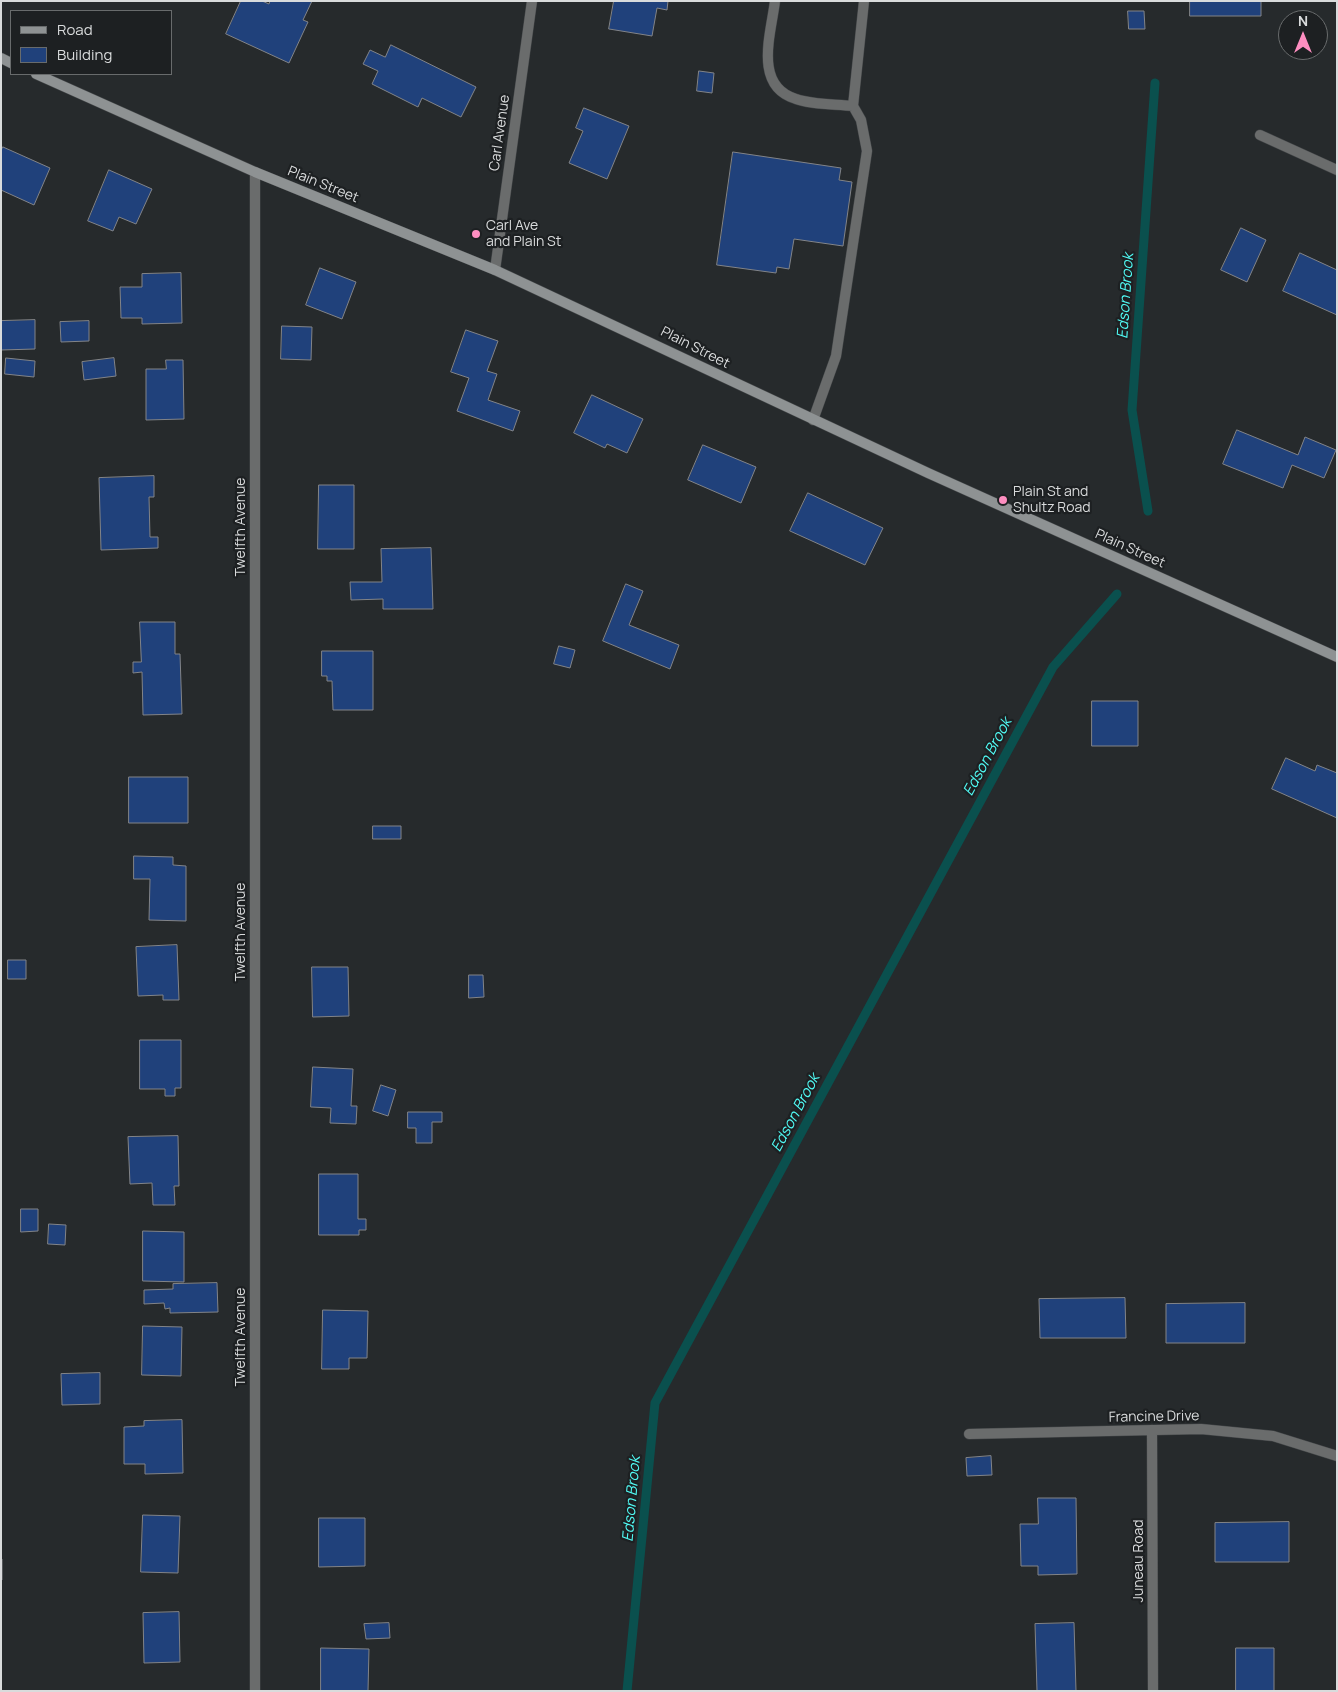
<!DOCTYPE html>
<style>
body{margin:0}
#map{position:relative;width:1338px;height:1692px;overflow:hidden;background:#262a2c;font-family:Manrope,sans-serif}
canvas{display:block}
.frame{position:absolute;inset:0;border:2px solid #d9dbdc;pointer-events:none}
.legend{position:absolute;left:10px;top:10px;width:162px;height:65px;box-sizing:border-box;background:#1d2022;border:1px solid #686b6c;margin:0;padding:6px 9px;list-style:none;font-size:15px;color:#d9dbdc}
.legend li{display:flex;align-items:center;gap:10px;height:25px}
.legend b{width:25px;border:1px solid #686b6c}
.north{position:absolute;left:1278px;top:10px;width:50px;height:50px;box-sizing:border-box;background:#1d2022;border:1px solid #686b6c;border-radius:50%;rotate:0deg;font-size:14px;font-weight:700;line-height:20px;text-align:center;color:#d9dbdc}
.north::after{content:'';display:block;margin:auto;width:18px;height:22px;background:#fd8ec0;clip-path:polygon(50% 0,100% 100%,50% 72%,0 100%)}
</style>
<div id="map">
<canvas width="1338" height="1692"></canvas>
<div class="frame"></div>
<ul class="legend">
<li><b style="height:6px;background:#8e9293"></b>Road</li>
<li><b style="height:14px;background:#20417b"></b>Building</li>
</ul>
<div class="north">N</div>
</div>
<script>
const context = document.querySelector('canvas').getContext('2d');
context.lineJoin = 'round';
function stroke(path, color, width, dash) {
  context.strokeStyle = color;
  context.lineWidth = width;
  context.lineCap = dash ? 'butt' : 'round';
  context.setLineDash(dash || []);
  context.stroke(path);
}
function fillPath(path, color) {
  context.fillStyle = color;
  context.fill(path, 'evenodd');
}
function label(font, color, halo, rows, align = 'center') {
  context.font = font + ' Manrope,sans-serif';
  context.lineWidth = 4.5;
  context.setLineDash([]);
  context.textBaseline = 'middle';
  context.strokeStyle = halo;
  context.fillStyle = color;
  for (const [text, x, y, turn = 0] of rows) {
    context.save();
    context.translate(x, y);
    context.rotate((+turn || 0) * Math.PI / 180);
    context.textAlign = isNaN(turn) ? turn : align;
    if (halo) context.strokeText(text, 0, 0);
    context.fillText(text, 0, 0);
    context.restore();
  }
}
const stream = new Path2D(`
 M1148,511L1132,410L1155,83
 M627,1691L655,1403L1053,667L1117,594`);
const building = new Path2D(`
 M241,1H262L269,4L270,1H312L303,20L308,22L289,63L226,34Z
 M614,1H668L667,10L657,8L652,36L609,29Z
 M1190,1H1261V16H1190Z
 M1128,11H1144L1145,29H1129Z
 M391,45L476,87L461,117L422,98L418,107L372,84L378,71L363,64L370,50L385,57Z
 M699,71L714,73L712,93L697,91Z
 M584,108L629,126L607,179L569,163L583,131L576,128Z
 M3,147L50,168L34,205L1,190V151Z
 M733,152L841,168L839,180L852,182L843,246L794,239L789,269L777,267L776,273L717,265Z
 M109,170L152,189L136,224L119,217L113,231L88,221Z
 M1241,228L1266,240L1247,282L1221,270Z
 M1300,253L1337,270V315L1283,291Z
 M320,268L356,282L342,319L306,305Z
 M181,273L182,323L142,324V318H121L120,287H142V274Z
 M35,320V349L1,350V321Z
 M89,321V341L61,342L60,322Z
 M282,326L312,327L311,360L281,359Z
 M466,330L498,341L487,371L497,374L488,400L520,411L513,431L457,411L469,378L451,372Z
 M6,358L35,361L34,377L5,374Z
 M114,358L116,376L84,380L82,362Z
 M166,360H183L184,419L146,420V369H166Z
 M592,395L643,419L627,453L607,444L605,448L574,433Z
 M1237,430L1298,455L1305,437L1336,450L1324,478L1292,465L1283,488L1223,464Z
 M703,445L756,467L741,503L688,480Z
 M154,476V497H149L150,537H158V548L101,550L99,478Z
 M319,485H354V549H318Z
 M808,493L883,528L865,565L790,531Z
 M431,548L433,609H383V599L351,600L350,582H382L381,549Z
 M626,584L643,591L629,625L679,645L670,669L603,641Z
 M140,622H175V654H180L182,714L143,715L142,672L133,673V662H141Z
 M559,646L575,650L570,668L554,664Z
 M322,651H373V710H333L332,681H327V676H322Z
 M1092,701H1138V746H1092Z
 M1286,758L1315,771L1317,765L1337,773V818L1272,789Z
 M129,777H188V823H129Z
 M373,826H401V839H373Z
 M134,856L173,857V865L186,866V921L149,920L150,879H134Z
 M177,945L179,1000H163V995L138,996L136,947Z
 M8,960H26V979H8Z
 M312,967H348L349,1016L313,1017Z
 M469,975H483L484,997L469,998Z
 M140,1040H181V1088H175V1096H165V1089H140Z
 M313,1067L353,1069L351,1106H357L356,1124L330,1123L331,1108L311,1107Z
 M381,1085L396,1090L388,1116L373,1111Z
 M408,1112H442V1122H432V1143H416V1128H408Z
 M178,1136L179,1186H174L175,1205H153L152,1183L130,1184L128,1137Z
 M319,1174H358V1219H366V1230H359V1235H319Z
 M21,1209H38V1231L21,1232Z
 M49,1224L66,1225L65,1245L48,1244Z
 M143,1231L184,1232V1282L143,1281Z
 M217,1283L218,1312L170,1313V1308L165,1309L164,1303L144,1304V1290L173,1289V1284Z
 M1125,1298L1126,1338H1040L1039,1299Z
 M1245,1303V1343H1166V1304Z
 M323,1310L368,1311L367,1358H349V1369H322Z
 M143,1326L182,1327L181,1376L142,1375Z
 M100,1373V1404L62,1405L61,1374Z
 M182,1420L183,1473L145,1474V1464H124V1427L144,1426V1421Z
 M991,1456L992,1475L967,1476L966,1458Z
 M1038,1498H1076L1077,1574L1038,1575V1566H1021L1020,1524H1038Z
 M143,1515L180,1516L178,1573L141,1572Z
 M319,1518H365V1566L319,1567Z
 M1289,1522V1562H1215V1523Z
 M1,1559H2V1580H1Z
 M179,1612L180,1662L144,1663L143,1613Z
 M389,1623L390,1638L366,1639L364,1624Z
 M1074,1623L1076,1691H1037L1035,1624Z
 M321,1648L369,1649L368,1691H321Z
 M1236,1648H1274V1691H1236Z`);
const service = new Path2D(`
 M775,1C771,34 753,86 796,99C813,105 835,104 853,106
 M813,420L836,356L867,151L861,120L853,106L864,1`);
const minor = new Path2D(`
 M1260,135L1337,170
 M1152,1430L1153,1691
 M969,1434L1201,1429L1273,1436L1337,1456
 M255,1691V172`);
const tertiary = new Path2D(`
 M495,270L532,1`);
const secondary = new Path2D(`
 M1,58L11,63
 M36,74L255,172L495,270L928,473L1337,657`);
const markers = [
 [476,234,5,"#fd8ec0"],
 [1003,500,5,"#fd8ec0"]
];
const streetNames = [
 ["Carl Avenue",500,133,-82],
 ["Plain Street",323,185,22],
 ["Plain Street",695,348,27],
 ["Twelfth Avenue",241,527,-90],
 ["Plain Street",1130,549,24],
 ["Twelfth Avenue",241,932,-90],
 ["Twelfth Avenue",241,1337,-90],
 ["Francine Drive",1154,1417,-1],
 ["Juneau Road",1139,1561,-90]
];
const poiNames = [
 ["Carl Ave",486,226],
 ["and Plain St",486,242],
 ["Plain St and",1013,492],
 ["Shultz Road",1013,508]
];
const waterNames = [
 ["Edson Brook",1126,296,-86],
 ["Edson Brook",988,757,-62],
 ["Edson Brook",796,1113,-62],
 ["Edson Brook",632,1499,-85]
];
stroke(stream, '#0a504e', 9);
fillPath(building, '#20417b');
stroke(building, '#828488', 1);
stroke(service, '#434648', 11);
stroke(minor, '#434648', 11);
stroke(tertiary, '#434648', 11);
stroke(secondary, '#434648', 11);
stroke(service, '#6a6c6c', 10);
stroke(minor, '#6a6c6c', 10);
stroke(tertiary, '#6a6c6c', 10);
stroke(secondary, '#8e9293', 10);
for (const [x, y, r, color] of markers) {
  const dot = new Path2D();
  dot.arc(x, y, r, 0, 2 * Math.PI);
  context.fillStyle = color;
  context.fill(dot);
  stroke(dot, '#1d2022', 2);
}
label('14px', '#d9dbdc', '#1d2022', streetNames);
label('14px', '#d9dbdc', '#1d2022', poiNames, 'left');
label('italic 15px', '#51fbf5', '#1d2022', waterNames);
</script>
